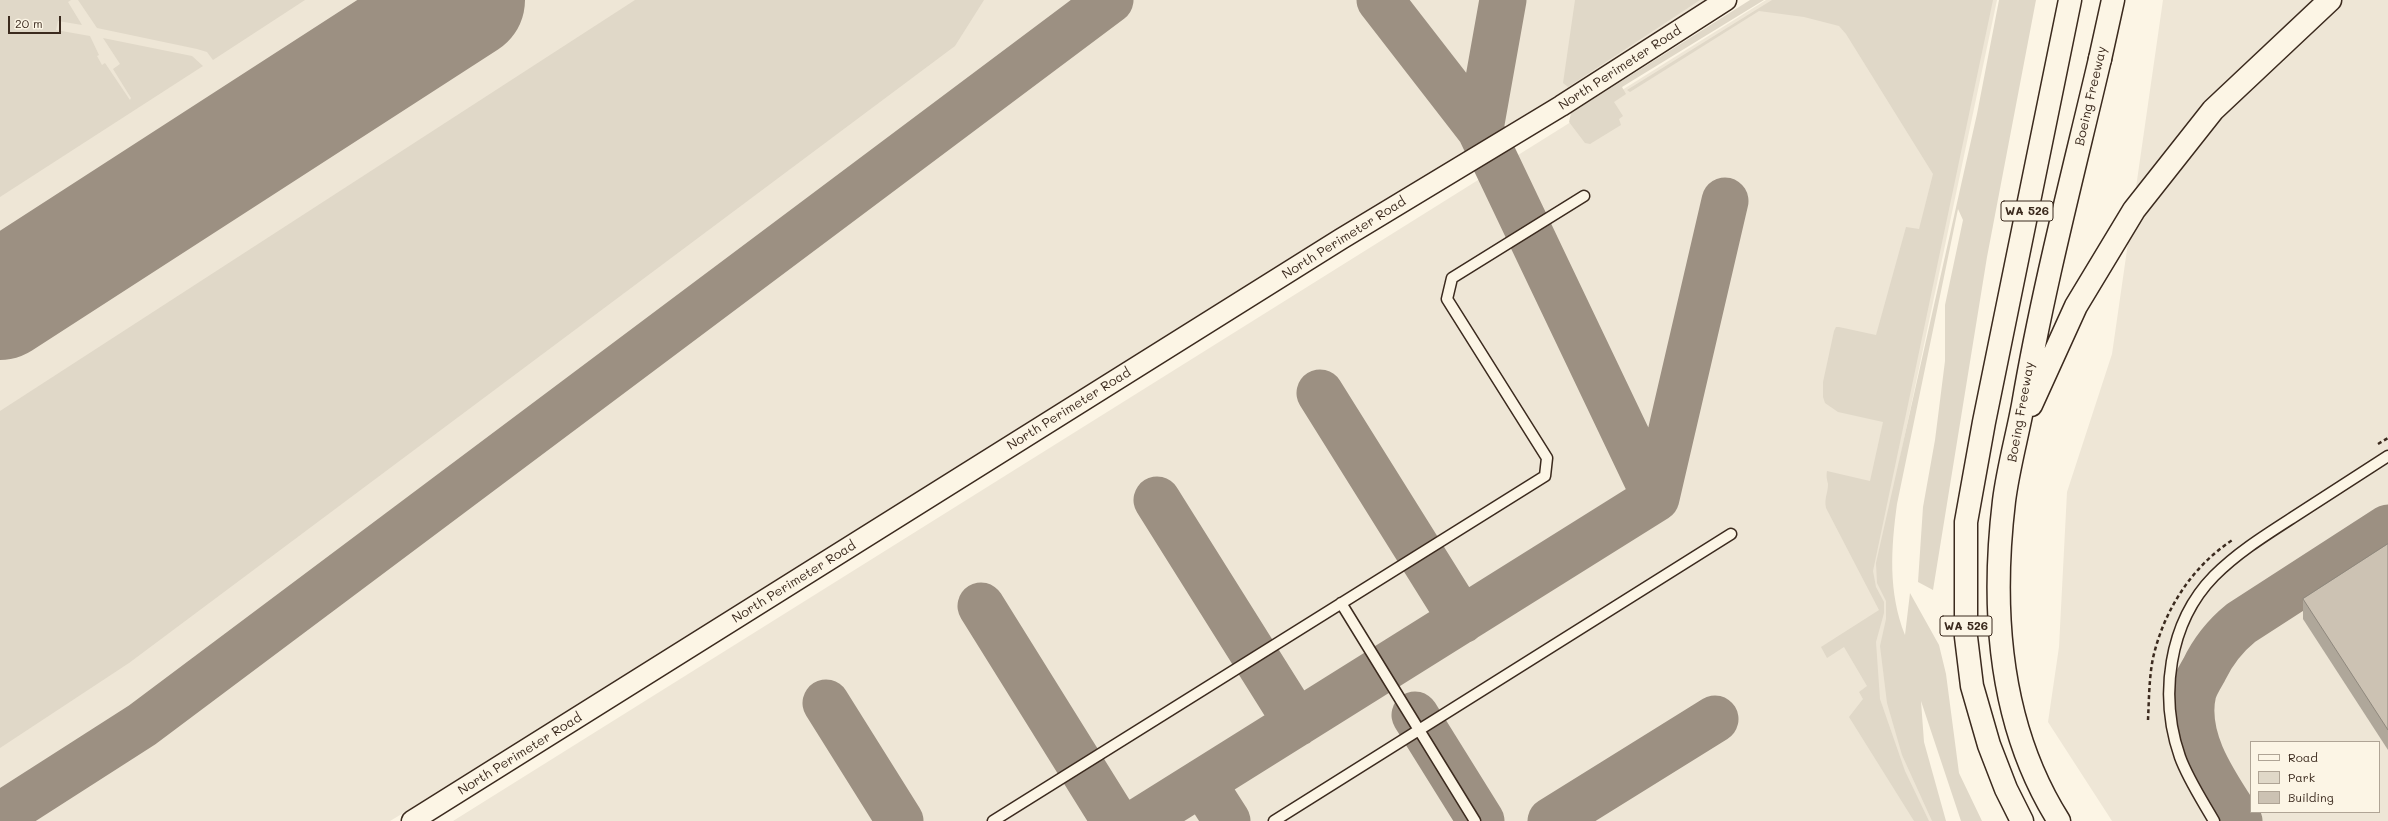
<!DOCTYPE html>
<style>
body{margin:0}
#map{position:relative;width:2388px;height:821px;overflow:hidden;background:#fcf5e5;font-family:Mali,sans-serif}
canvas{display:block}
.legend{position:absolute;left:2250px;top:741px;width:130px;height:72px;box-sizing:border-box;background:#fcf5e5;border:1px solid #afa495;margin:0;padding:5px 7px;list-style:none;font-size:12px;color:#3b2a1e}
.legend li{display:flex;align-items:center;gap:8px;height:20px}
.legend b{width:20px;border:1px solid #afa495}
.scale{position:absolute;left:8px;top:16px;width:53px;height:18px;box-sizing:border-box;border:2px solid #3b2a1e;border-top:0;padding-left:5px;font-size:12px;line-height:14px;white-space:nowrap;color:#3b2a1e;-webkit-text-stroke:3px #fcf5e5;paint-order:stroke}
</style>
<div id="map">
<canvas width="2388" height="821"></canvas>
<ul class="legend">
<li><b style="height:5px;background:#fcf5e5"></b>Road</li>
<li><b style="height:11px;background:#e0d8c8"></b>Park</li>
<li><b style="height:11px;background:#ccc2b3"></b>Building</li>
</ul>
<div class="scale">20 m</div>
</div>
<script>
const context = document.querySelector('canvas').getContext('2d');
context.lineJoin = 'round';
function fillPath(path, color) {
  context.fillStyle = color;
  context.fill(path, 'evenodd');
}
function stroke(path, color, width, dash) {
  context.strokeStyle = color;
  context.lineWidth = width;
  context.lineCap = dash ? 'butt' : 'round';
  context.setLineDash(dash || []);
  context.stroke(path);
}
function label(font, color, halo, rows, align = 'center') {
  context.font = font + ' Mali,sans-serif';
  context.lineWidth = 4;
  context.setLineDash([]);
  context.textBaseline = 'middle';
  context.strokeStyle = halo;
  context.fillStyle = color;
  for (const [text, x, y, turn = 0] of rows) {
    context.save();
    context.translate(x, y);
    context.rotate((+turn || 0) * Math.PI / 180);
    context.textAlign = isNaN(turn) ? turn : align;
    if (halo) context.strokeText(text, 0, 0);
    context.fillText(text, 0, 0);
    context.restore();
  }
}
const built = new Path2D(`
 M0,0H1711L654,663L390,821H0Z
 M1766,0H1997L1900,458L1892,509L1886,582L1936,821H453Z
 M2163,0H2388V821H2112L2048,722L2059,647L2067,492L2112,354ZM2251,742H2379V812H2251Z`);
const green = new Path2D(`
 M0,0H71L68,2L82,25L58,21L56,30L90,36L99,55L97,56L102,65L105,63L130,100L131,98L113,69L120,64L103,38L192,56L203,66L0,197Z
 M78,0H305L213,60L207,52L197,49L97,28Z
 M635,0H984L955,46L129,663L0,748V411Z
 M1575,0H1700L1568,87L1563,83Z
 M1750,0H1764L1622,87L1626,94L1614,102L1623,116L1619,119L1621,125L1590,144L1585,143L1569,122L1571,113Z
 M1772,0H1993L1873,571L1876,587L1884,602V613L1876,642L1880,699L1905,771L1929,821H1914L1849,717L1863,699L1859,692L1867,686L1844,647L1827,658L1821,647L1879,610L1826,508C1824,498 1828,493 1828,484C1827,479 1826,477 1827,471L1870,481L1883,422L1838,412L1825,403L1823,397V382L1834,331L1836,327H1839L1876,335L1906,227L1919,229L1933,174L1846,34L1839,26L1804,17L1759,11L1630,92L1627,90Z
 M1999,0H2036L1987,257L1933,590L1918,582L1923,507L1935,440L1945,361V305L1963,220L1958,209L1897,504C1891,548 1888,592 1905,635L1910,593L1939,645L1946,674L1959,773L1982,821H1961L1921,701L1924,742L1946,821H1932L1902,755L1887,703L1880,646L1886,619V601L1877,583L1876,563L1977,114Z`);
const taxiway = new Path2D(`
 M1480,129L1503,0
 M1320,393L1462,620
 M1656,498L1725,201
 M1157,500L1297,723
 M981,606L1115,821
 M826,703L900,821
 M1415,715L1481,821
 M1202,782L1227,821
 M0,816L142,725L1110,0
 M1140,821L1656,498L1480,129L1380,0
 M1551,821L1715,719
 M2239,821C2215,784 2182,739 2193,692C2195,685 2200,677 2204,670C2213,651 2225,636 2241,623L2388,528`);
const runway = new Path2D(`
 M0,301L466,0`);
const path = new Path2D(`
 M2378,444L2388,438
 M2148,720C2149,700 2149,678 2153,658C2164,610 2192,566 2234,539`);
const service = new Path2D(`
 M1341,603L1475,821
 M993,821L1545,476L1547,458L1447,299L1452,278L1584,196
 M1274,821L1731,534
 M2214,821C2202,800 2188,779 2180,757C2159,697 2168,623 2214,576C2237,553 2264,536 2292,518C2324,497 2356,477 2388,456`);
const minor = new Path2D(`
 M412,821L1341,239L1561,106L1726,0`);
const trunk = new Path2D(`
 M2100,59L2113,0`);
const motorway = new Path2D(`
 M2031,405L2076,306L2134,210L2213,110L2330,0
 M2022,821L2006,789L1989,745L1972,686L1966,637V522L1984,422L2070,0
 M2059,821C1999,726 1991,610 2004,501C2008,469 2017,437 2023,405C2043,288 2073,174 2100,59`);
const wall = new Path2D(`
 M2388,544V750L2303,619V599Z`);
const building = new Path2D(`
 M2388,544V730L2303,599Z`);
const shields = [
 [2027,211,52],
 [1966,626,52]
];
const shieldNames = [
 ["WA 526",2027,211],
 ["WA 526",1966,626]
];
const streetNames = [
 ["North Perimeter Road",1620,68,-33],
 ["Boeing Freeway",2091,96,-77],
 ["North Perimeter Road",1344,238,-32],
 ["North Perimeter Road",1069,409,-32],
 ["Boeing Freeway",2021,412,-80],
 ["North Perimeter Road",794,582,-32],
 ["North Perimeter Road",520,754,-32]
];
fillPath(built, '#eee6d6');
fillPath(green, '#e0d8c8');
stroke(taxiway, '#9c9082', 47);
stroke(runway, '#9c9082', 118);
stroke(service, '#3b2a1e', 13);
stroke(minor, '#3b2a1e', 23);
stroke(trunk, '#3b2a1e', 25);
stroke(motorway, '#3b2a1e', 25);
stroke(path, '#3b2a1e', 2.5, [4, 3]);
stroke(service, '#fcf5e5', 10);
stroke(minor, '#fcf5e5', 20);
stroke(trunk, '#fcf5e5', 22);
stroke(motorway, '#fcf5e5', 22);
fillPath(wall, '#afa79a');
fillPath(building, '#ccc2b3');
stroke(building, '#8f887d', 1);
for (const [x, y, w] of shields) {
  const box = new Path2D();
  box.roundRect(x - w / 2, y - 10, w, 20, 3);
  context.fillStyle = '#fcf5e5';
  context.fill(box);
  stroke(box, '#3b2a1e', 1);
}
label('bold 12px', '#3b2a1e', null, shieldNames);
label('13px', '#3b2a1e', '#fcf5e5', streetNames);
</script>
